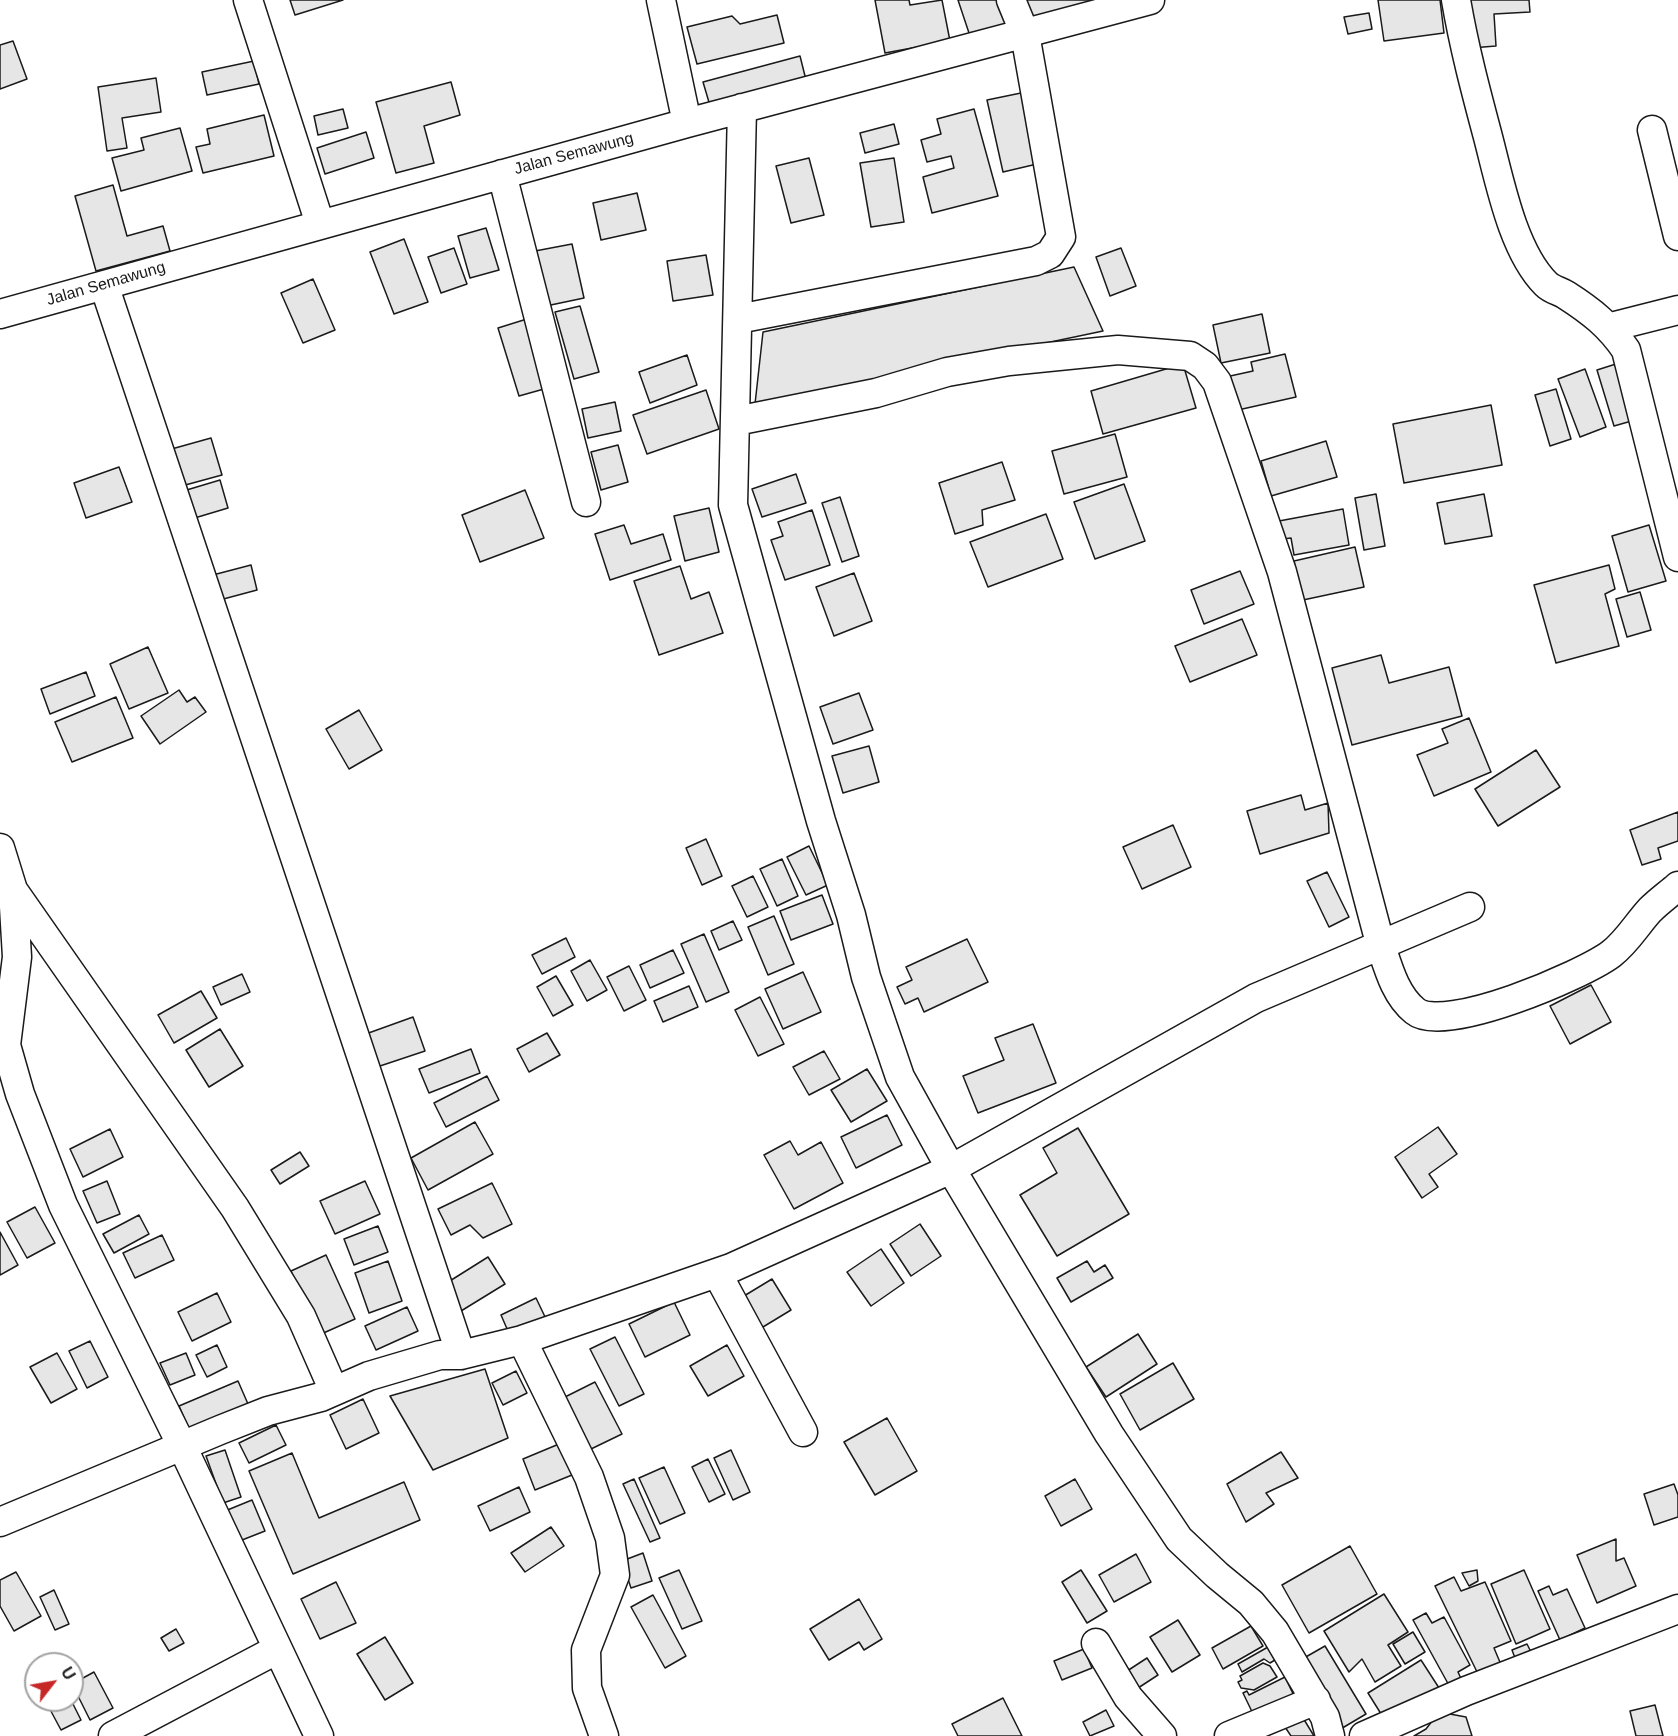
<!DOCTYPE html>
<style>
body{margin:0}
#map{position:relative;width:1678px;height:1736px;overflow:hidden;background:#fff;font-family:Arial,sans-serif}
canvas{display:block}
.north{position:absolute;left:24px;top:1652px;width:60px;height:60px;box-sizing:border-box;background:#fff;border:2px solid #a3a3a3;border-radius:50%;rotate:59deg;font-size:16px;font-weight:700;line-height:24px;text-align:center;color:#1a1a1a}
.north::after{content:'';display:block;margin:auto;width:21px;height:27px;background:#c62828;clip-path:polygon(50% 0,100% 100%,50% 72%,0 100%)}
</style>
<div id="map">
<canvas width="1678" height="1736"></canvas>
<div class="north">U</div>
</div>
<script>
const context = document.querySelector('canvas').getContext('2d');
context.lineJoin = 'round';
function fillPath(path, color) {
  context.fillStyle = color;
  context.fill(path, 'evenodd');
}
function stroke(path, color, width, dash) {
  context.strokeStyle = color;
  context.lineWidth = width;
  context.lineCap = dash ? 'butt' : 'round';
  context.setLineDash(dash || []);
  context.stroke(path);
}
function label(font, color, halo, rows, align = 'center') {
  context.font = font + ' Arial,sans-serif';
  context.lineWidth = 4.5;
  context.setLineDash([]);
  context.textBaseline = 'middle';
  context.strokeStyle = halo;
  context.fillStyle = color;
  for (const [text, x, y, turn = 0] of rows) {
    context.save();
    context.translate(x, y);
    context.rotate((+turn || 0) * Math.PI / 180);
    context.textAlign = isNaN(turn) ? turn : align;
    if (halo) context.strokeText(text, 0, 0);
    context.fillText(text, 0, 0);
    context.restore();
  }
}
const building = new Path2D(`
 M290,0H343L295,15Z
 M875,0H909L910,5L942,0L950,41L885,53Z
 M958,0H1007L1016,28L972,42Z
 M1016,0H1113L1024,27Z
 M1378,0H1440L1444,33L1384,41Z
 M1467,0H1529L1530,12L1494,14L1496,46L1471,48Z
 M1369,13L1372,29L1348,34L1344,17Z
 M777,15L784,43L697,64L687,27L732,16L740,24Z
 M13,41L27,79L0,89V45Z
 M800,56L807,84L711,109L703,82Z
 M254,61L259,84L207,95L202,72Z
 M156,78L161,112L122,118L127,148L107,151L98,87Z
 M451,82L460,115L424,126L434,163L396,173L376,102Z
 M1021,93L1037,164L1003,172L987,100Z
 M343,109L348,128L318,135L314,116Z
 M974,109L998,196L932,213L923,177L954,168L951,156L927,162L921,140L941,134L937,119Z
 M264,115L274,156L203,173L196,147L210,144L207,129Z
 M894,124L899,144L865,153L860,133Z
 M180,128L192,171L121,191L112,158L144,150L141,138Z
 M366,132L374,158L325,174L317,148Z
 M809,158L824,215L791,223L776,166Z
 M894,158L904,222L871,227L860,163Z
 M113,185L127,236L163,226L170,251L96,271L75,196Z
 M637,193L646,230L601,240L593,203Z
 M486,228L499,270L470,278L458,236Z
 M404,239L428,302L394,314L370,252Z
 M572,244L584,298L546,306L535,251Z
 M454,248L467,284L441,293L428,257Z
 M1121,248L1136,286L1110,296L1096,257Z
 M706,255L713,295L673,301L667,261Z
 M1074,267L1103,331L755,404L763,332Z
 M313,279L335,330L303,343L281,293Z
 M580,306L599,372L574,379L555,312Z
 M1262,314L1270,353L1221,363L1213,325Z
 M530,318L551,387L519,396L498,328Z
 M1285,354L1296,397L1229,412L1221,378L1253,371L1251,362Z
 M687,355L697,385L650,403L639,372Z
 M1619,363L1635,420L1614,426L1597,370Z
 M1183,364L1196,408L1103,434L1091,391Z
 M1585,369L1606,427L1580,437L1558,379Z
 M1556,389L1571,439L1550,446L1535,395Z
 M706,390L719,429L647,454L633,415Z
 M615,402L621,431L588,438L582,409Z
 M1491,405L1502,465L1404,483L1393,424Z
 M1115,434L1127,477L1064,494L1052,451Z
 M211,438L222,475L178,487L168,450Z
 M1326,441L1337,477L1271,496L1261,461Z
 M618,445L628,482L601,490L591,452Z
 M1002,462L1015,500L982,510L983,525L955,534L939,483Z
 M119,467L132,502L86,518L74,483Z
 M796,474L806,503L762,517L752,489Z
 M220,480L228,508L188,520L180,492Z
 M1124,484L1145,541L1095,559L1074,502Z
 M525,490L544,538L480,562L462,515Z
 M1376,494L1385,546L1364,550L1355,498Z
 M1484,494L1492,536L1445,544L1437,503Z
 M840,497L859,556L842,562L822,503Z
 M709,508L719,552L685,561L674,516Z
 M1343,509L1349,545L1294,555L1291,538L1283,539L1279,521Z
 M812,510L830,565L785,580L771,540L783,536L778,522Z
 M1046,514L1063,559L988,587L970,542Z
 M624,525L631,544L663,534L671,560L610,580L595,534Z
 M1649,525L1666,581L1628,592L1612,536Z
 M1355,547L1364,587L1303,600L1294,561Z
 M251,565L257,590L216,601L209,576Z
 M1609,565L1615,589L1605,594L1619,646L1556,663L1534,585Z
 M680,566L691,599L709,592L723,633L659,655L634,581Z
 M1240,571L1254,604L1204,624L1191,590Z
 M854,573L872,621L834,636L816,587Z
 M1640,592L1651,630L1627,637L1616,599Z
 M1242,619L1257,655L1190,682L1175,646Z
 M148,647L168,693L129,709L110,664Z
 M1381,655L1389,683L1449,667L1462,716L1352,745L1332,668Z
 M86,672L95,696L50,714L41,689Z
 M179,690L187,702L195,697L206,712L160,744L141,716Z
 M859,693L873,730L833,744L820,707Z
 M116,697L133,738L72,762L55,722Z
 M359,710L382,750L349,769L326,729Z
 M1469,718L1491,772L1434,796L1417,755L1448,743L1442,729Z
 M869,746L879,782L843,793L832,756Z
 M1536,750L1560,787L1498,826L1475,789Z
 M1301,795L1305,810L1328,803L1329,833L1260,854L1247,811Z
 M1678,812V841L1658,848L1661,859L1642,865L1630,830Z
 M1173,825L1191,867L1142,889L1123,847Z
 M706,839L722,876L702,885L686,848Z
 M809,846L828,885L806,895L787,857Z
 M782,859L798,896L777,906L760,869Z
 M1327,872L1349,917L1329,927L1307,881Z
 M753,876L768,907L747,917L732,886Z
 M822,895L833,924L791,940L780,911Z
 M774,916L794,964L768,975L748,927Z
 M733,921L742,940L719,950L711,931Z
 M704,934L729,992L706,1002L681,944Z
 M566,938L575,957L542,974L532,955Z
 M967,939L988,982L924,1012L918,998L905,1004L897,987L912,980L906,967Z
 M673,950L684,973L650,988L640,965Z
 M590,960L607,990L587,1001L571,971Z
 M629,966L646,1000L624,1011L607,977Z
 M803,972L821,1012L783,1029L765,989Z
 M242,974L250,992L221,1005L213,987Z
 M556,976L573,1005L553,1016L537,987Z
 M1591,985L1611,1022L1570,1044L1550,1006Z
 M689,986L698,1007L663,1022L654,1001Z
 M201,991L217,1018L174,1043L158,1015Z
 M760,997L784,1044L758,1056L735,1010Z
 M413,1017L425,1051L374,1068L363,1035Z
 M1033,1024L1056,1083L978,1113L963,1076L1004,1060L995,1038Z
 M220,1029L243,1066L209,1087L186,1050Z
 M547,1033L560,1055L529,1072L517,1049Z
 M471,1049L480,1073L429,1093L419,1069Z
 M824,1051L840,1079L809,1095L793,1067Z
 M867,1069L887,1101L851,1122L831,1090Z
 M487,1076L499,1100L446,1127L434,1103Z
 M887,1115L902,1145L856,1168L841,1137Z
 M475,1122L493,1154L428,1190L411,1158Z
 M1438,1127L1457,1154L1429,1174L1438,1187L1422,1198L1395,1157Z
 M1078,1128L1129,1214L1057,1256L1020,1195L1057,1173L1043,1148Z
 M110,1129L123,1157L83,1177L70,1149Z
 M790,1141L798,1155L821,1142L843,1183L794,1209L764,1155Z
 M300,1152L309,1166L280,1184L271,1170Z
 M107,1181L120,1214L97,1223L83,1191Z
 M365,1181L380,1214L335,1234L320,1201Z
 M492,1183L512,1224L483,1238L470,1225L451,1235L438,1209Z
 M35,1207L55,1243L27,1258L7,1222Z
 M139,1215L149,1234L114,1253L103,1234Z
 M920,1224L941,1256L911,1276L890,1244Z
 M378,1226L388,1252L354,1265L344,1239Z
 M0,1232L18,1265L0,1275Z
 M162,1235L174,1260L135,1278L123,1253Z
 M881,1249L904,1283L871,1306L847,1272Z
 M326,1255L355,1319L319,1335L291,1271Z
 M488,1257L505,1284L461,1311L445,1284Z
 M388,1261L402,1301L369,1313L355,1273Z
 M1087,1261L1094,1272L1105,1265L1113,1278L1071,1302L1057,1278Z
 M772,1279L791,1310L758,1330L739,1299Z
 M217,1293L231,1322L192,1341L178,1312Z
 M536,1298L547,1321L511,1338L501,1315Z
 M674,1302L690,1335L645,1357L629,1324Z
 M407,1307L418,1331L376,1350L365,1326Z
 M1138,1334L1157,1364L1106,1397L1086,1367Z
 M615,1337L644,1394L619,1406L590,1349Z
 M90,1341L108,1377L87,1388L69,1351Z
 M217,1345L227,1367L207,1377L196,1355Z
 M727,1345L744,1376L708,1396L690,1366Z
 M57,1353L77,1389L51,1403L30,1367Z
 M186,1353L195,1375L170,1385L160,1363Z
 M1173,1363L1194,1399L1140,1430L1120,1394Z
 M485,1369L508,1438L433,1470L390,1396Z
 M516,1371L527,1393L503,1405L492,1383Z
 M238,1381L248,1404L189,1429L179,1406Z
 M595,1382L622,1434L591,1449L565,1397Z
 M363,1399L379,1433L346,1449L330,1415Z
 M887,1418L917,1471L875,1495L844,1442Z
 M276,1425L286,1445L249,1463L239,1443Z
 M559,1444L572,1475L535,1490L523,1459Z
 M225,1450L241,1497L223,1503L206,1456Z
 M731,1450L750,1492L733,1500L714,1458Z
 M1281,1452L1298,1478L1266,1493L1274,1504L1246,1522L1227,1484Z
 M292,1453L319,1518L404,1482L420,1520L293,1574L249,1471Z
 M708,1459L725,1494L709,1502L692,1467Z
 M664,1467L685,1513L660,1524L639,1478Z
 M634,1479L660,1538L650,1542L623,1484Z
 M1075,1479L1092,1509L1061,1526L1045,1496Z
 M1674,1484L1678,1495V1517L1654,1525L1644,1494Z
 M519,1487L530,1512L490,1531L478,1506Z
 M252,1500L265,1531L237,1542L225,1511Z
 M551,1527L564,1546L525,1572L511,1553Z
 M1616,1539V1561L1624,1558L1636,1586L1597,1603L1577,1555Z
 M1350,1546L1377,1594L1309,1633L1282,1585Z
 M643,1553L652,1581L631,1588L622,1561Z
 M1136,1554L1151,1582L1114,1602L1099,1575Z
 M679,1570L702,1621L682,1629L659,1578Z
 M1081,1570L1107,1611L1087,1623L1062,1582Z
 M1477,1570L1478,1581L1469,1586L1462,1573Z
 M1524,1570L1550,1629L1516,1644L1491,1584Z
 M16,1572L41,1616L14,1631L0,1606V1580Z
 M1454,1577L1461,1591L1485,1582L1511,1641L1494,1648L1502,1667L1480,1678L1435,1586Z
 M336,1582L356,1623L320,1639L301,1599Z
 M1549,1586L1553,1595L1567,1589L1585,1628L1560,1640L1538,1591Z
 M54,1590L69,1624L55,1630L40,1597Z
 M1384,1594L1408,1632L1388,1645L1401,1666L1375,1682L1362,1659L1349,1672L1324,1631Z
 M653,1595L686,1656L665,1668L631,1607Z
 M859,1599L882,1639L864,1650L859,1642L829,1660L810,1629Z
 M1426,1613L1432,1623L1444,1617L1470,1665L1458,1672L1463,1683L1451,1689L1413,1620Z
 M1178,1620L1200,1655L1172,1672L1150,1637Z
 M1251,1626L1263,1646L1223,1669L1212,1648Z
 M176,1629L184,1643L169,1651L161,1638Z
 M1413,1632L1425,1652L1405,1664L1393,1644Z
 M385,1637L413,1683L385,1700L357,1654Z
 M1527,1644L1531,1652L1515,1658L1512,1650Z
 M1325,1646L1366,1714L1339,1730L1297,1662Z
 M1268,1647L1275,1660L1270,1663L1264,1659L1242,1672L1238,1664Z
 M1084,1649L1092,1668L1062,1680L1054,1661Z
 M1147,1658L1158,1675L1135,1690L1124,1673Z
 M1421,1660L1441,1691L1388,1725L1368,1693Z
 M1263,1663L1270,1666L1277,1677L1254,1690L1241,1688L1238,1682L1242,1680L1240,1676Z
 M94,1672L113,1708L90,1720L72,1684Z
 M1285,1677L1296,1700L1256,1720L1243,1693L1247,1691L1249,1695Z
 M1003,1698L1022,1736H958L952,1724Z
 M45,1700H71L81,1720L61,1730Z
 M1655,1705L1663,1736H1636L1630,1711Z
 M1106,1710L1114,1726L1090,1736L1083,1722Z
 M1439,1712L1466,1717L1472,1736H1414L1426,1729Z
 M1300,1713L1314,1736H1291L1283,1724Z`);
const minor = new Path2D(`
 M248,0L320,224
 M661,0L687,123
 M1456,0C1464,47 1476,92 1488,137C1500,183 1513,251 1546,284C1552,290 1560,291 1566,295C1591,311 1610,326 1626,350L1678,557
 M742,108L733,505L821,821L851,915L866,977L900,1077L951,1169L1109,1434L1179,1539L1217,1575L1251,1603L1275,1632L1325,1717L1330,1736
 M1652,130L1678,236
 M502,174L586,502
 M104,285L461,1355
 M0,314L687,123L1150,0
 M738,319L1036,261L1050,254L1061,237L1025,34L1011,0
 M1611,327L1678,310
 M736,421L876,393L947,372L1009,361L1118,350L1190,356L1205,366L1217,382L1282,572L1380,943C1388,967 1395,995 1415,1011C1444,1035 1583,975 1611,954C1627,942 1637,924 1650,910C1659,901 1669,894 1678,886
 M0,848L13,890L235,1208L301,1316L334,1391
 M13,890L17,957L6,1045L20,1094L63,1205L182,1446L319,1736
 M717,1273L803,1432
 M522,1340L589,1477L610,1538L615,1575L586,1650L587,1688L604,1736
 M0,1522L220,1430L268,1411L321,1397L369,1376L440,1355H461L522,1340L731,1268L951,1169L1256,998L1470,907
 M1096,1643L1128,1697L1162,1736
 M113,1736L276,1650
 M1229,1736L1316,1700
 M1364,1736L1466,1691L1678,1609`);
const streetNames = [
 ["Jalan Semawung",574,154,-15],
 ["Jalan Semawung",106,284,-16]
];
fillPath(building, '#e6e6e6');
stroke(building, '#1a1a1a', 1.5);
stroke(minor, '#1a1a1a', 31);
stroke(minor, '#fff', 28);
label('16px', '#1a1a1a', '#fff', streetNames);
</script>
